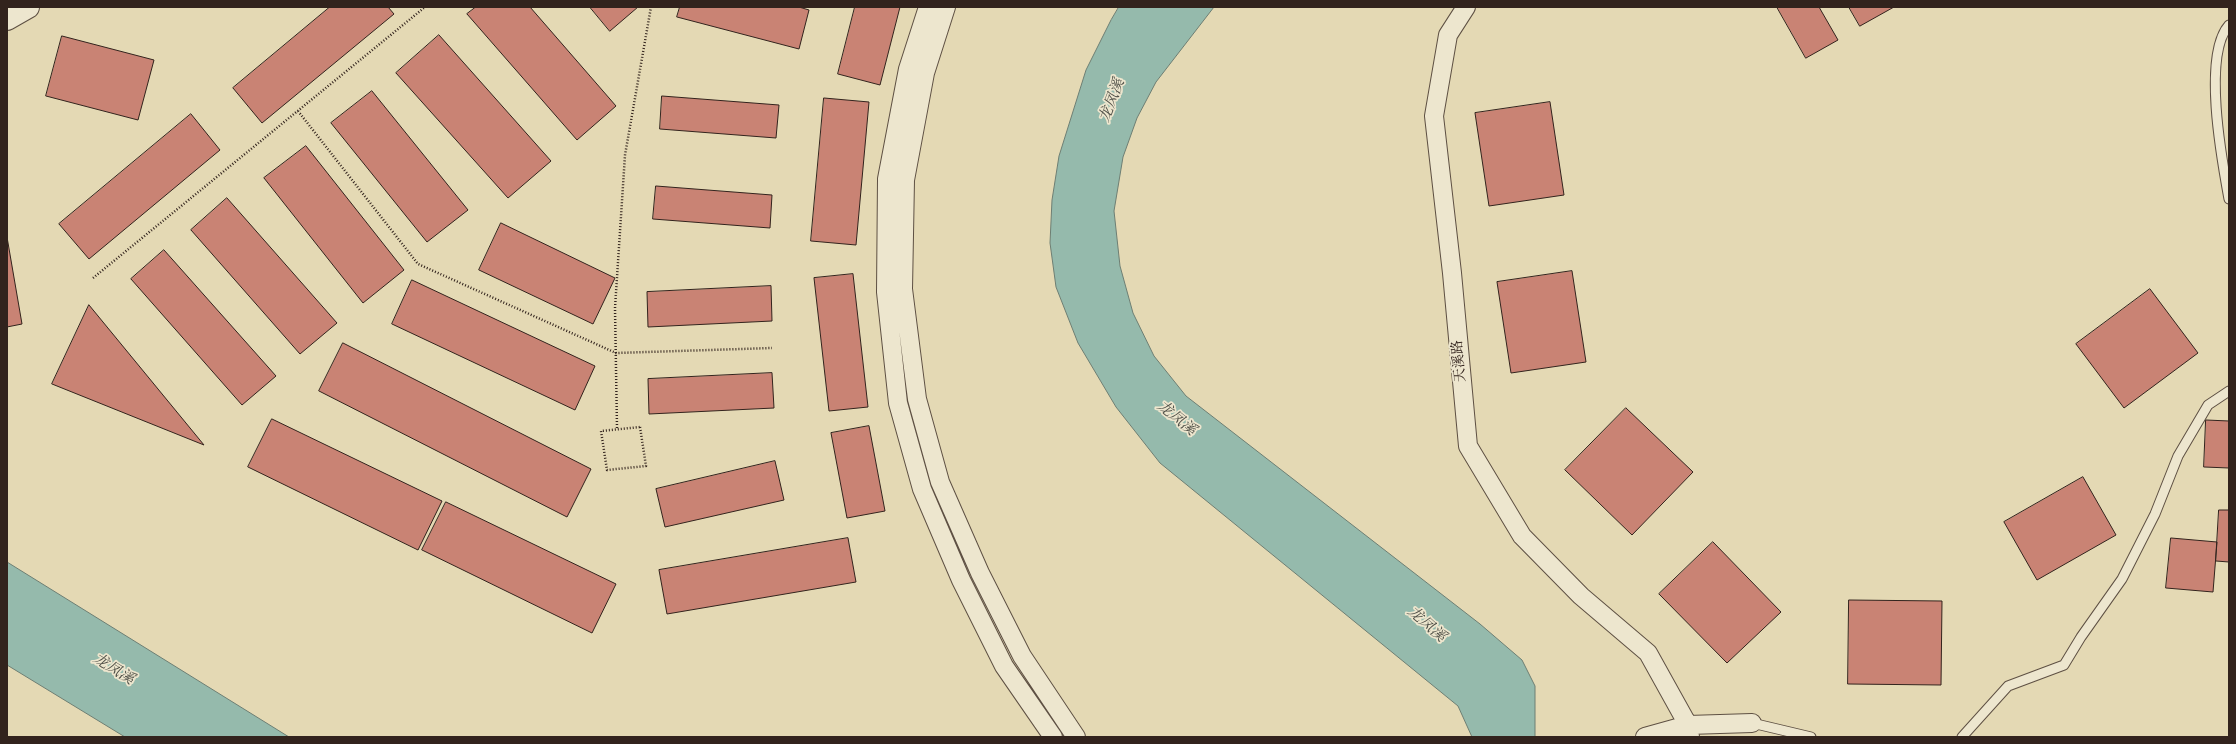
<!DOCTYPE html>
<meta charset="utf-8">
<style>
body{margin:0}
#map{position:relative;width:2236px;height:744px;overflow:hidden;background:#e4d9b4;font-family:"IM FELL DW Pica",serif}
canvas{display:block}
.frame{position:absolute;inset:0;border:8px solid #32231d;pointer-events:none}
</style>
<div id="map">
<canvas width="2236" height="744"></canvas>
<div class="frame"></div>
</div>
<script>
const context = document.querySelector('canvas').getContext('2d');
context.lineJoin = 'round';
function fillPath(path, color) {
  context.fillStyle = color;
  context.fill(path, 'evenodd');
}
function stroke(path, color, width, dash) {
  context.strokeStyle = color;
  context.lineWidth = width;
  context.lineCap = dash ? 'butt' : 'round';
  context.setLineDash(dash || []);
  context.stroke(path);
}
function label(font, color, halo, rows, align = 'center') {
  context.font = font + ' "IM FELL DW Pica","Noto Serif SC",serif';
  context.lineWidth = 3.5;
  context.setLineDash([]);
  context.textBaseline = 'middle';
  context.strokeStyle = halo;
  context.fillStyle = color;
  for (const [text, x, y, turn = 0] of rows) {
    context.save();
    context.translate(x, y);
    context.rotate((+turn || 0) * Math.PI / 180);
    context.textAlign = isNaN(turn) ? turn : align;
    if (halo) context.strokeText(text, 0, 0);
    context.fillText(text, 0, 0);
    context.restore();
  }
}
const water = new Path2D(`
 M1119,7H1214L1156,82L1137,118L1123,157L1114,211L1120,266L1133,313L1154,356L1186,396L1480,624L1522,660L1535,686V737H1472L1458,706L1160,463L1116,407L1078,343L1056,287L1050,243L1052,200L1059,156L1086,70L1111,20Z
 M7,562L289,737H125L7,665Z`);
const building = new Path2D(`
 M330,7H388L394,14L262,123L233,88Z
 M476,7H530L616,106L577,140L467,14Z
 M590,7H638L610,31Z
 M680,7H799L809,10L799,49L677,17Z
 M855,7H900L880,85L838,74Z
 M1777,7H1819L1838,40L1806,58Z
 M1849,7H1894L1860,26Z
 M439,35L551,161L508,198L396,73Z
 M62,36L154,60L138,120L46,96Z
 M372,91L468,210L427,242L331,123Z
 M662,96L779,105L776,138L660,129Z
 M824,98L869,102L856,245L811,241Z
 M1550,102L1564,195L1489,206L1475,113Z
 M191,114L220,150L89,259L59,224Z
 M306,146L404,270L363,303L264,178Z
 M656,186L772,195L770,228L653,219Z
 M227,198L337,323L300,354L191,230Z
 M501,223L615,278L593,324L479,270Z
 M7,237L22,324L7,327Z
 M164,250L276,376L242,405L131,279Z
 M1572,271L1586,362L1511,373L1497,282Z
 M853,274L868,407L829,411L814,278Z
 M412,280L595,366L575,410L392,324Z
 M771,286L772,321L648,327L647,292Z
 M2150,289L2198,353L2124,408L2076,344Z
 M89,305L204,445L52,384Z
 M343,343L591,469L567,517L319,391Z
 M772,373L774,408L649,414L648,379Z
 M1626,408L1693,472L1632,535L1565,470Z
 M272,419L442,501L418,550L248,467Z
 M2206,420L2229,421V468L2204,467Z
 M869,426L885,511L847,518L831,433Z
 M775,461L784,500L665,527L656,489Z
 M2083,477L2116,535L2037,580L2004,522Z
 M446,502L616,584L592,633L422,550Z
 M2219,510H2229V562L2216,561Z
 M848,538L856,582L667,614L659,570Z
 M2171,538L2217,542L2213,592L2166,588Z
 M1713,542L1781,612L1727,663L1659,594Z
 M1849,600L1942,601L1941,685L1848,684Z`);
const path = new Path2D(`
 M298,111L418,264L616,353L772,348
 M93,278L425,7
 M640,427L646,466L607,470L601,431Z
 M617,428L615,308L625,155L651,7`);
const service = new Path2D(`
 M2229,25C2202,55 2222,161 2229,199
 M1752,723L1811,737
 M1962,737L2008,686L2064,665L2081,637L2122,579L2155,514L2178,456L2208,405L2229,391`);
const minor = new Path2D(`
 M928,7L908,69L887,179L886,292L898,403L922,489L961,580L1004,666L1053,737
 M946,7L925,73L905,180L903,289L917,399L940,482L980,573L1022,656L1076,737
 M1466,7L1448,35L1434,116L1452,273L1468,446L1522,536L1581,596L1648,653L1688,725L1690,737
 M1645,737L1688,725L1752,723`);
const tertiary = new Path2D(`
 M7,19L28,7`);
const streetNames = [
 ["天溪路",1460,361,-95]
];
const waterNames = [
 ["龙凤溪",1113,101,-69],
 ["龙凤溪",1176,419,39],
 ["龙凤溪",1426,625,41],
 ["龙凤溪",113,670,32]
];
fillPath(water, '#95baac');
stroke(water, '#6d7e73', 1);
fillPath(building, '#c98374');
stroke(building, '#32231d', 1);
stroke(service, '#5e5043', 11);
stroke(minor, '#5e5043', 20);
stroke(tertiary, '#5e5043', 24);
stroke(path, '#32231d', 2.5, [1, 2]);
stroke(service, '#ede6ce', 9);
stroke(minor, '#ede6ce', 18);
stroke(tertiary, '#ede6ce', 22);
label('14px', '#32231d', '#ede6ce', streetNames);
label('italic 15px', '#505048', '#ede6ce', waterNames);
</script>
